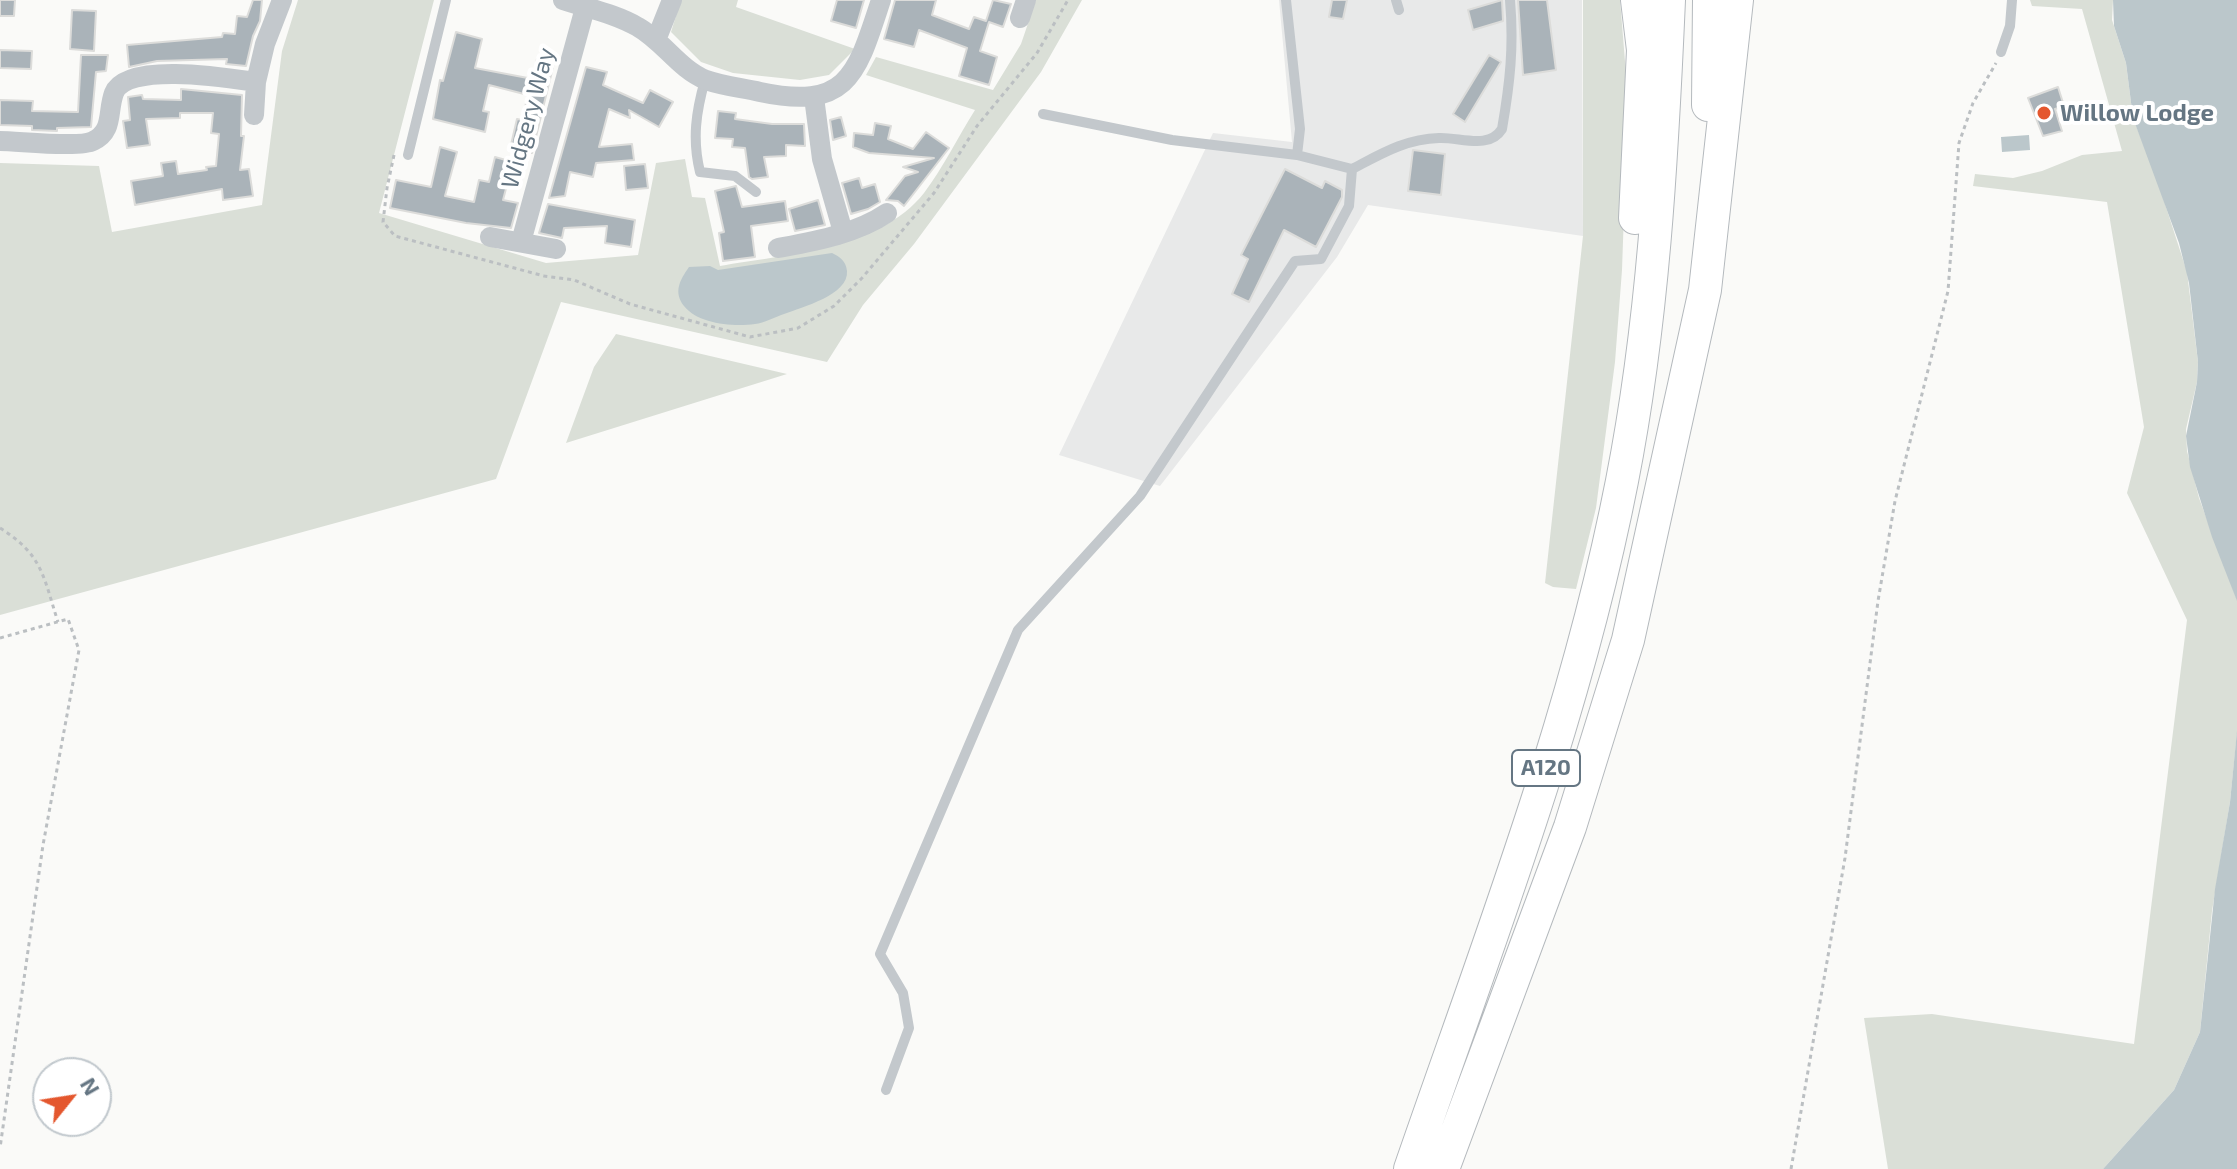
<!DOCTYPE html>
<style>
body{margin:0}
#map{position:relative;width:2237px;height:1169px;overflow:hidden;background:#fafaf8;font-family:"Exo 2",sans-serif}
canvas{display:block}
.north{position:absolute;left:32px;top:1057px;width:80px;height:80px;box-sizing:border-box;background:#fff;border:2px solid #c1c8cd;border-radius:50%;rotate:60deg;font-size:22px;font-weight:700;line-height:32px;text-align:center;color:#657683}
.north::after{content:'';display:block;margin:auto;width:28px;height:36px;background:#e4572e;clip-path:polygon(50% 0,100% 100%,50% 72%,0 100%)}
</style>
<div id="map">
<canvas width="2237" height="1169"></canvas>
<div class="north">N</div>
</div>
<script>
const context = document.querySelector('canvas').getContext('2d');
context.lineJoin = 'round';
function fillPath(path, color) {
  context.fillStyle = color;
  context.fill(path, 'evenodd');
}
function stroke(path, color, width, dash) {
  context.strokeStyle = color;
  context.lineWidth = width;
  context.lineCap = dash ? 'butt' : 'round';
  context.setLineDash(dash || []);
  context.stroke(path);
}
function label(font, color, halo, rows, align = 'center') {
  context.font = font + ' "Exo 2",sans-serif';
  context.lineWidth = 8;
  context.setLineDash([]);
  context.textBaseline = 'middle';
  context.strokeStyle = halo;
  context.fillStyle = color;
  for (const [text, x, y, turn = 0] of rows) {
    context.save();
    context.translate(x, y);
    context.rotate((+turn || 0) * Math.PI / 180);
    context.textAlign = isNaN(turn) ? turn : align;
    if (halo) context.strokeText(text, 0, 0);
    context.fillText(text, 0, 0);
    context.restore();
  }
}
const built = new Path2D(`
 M1279,0H1582L1583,236L1368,205L1337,257L1160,486L1059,455L1213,133L1292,142Z`);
const green = new Path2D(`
 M298,0H434L379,213L546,263L638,255L656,163L685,159L692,197L705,198L720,266C786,254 879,250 924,193C943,168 958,137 975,110L866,75L876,57L993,90L1021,44L1036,0H1082L1041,72L914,244L863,305L827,362L561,302L496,479L0,615V163L99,166L112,232L262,205L282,51Z
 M681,0H738L736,7L855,49L829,75L800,80L733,73L701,62L671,32Z
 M1583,0H1620L1628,98L1622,270L1615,362L1596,508L1576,589L1553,587L1545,583L1583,236Z
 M2030,0H2113L2112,20L2126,63L2133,118L2155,173L2187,272L2198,362L2197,382L2186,429L2187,451L2199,498L2237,600V733L2230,802L2212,911L2200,1032L2174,1090L2103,1169H1888L1864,1018L1932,1014L2134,1044L2187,620L2127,493L2144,427L2107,202L1973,186L1975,174L2013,178L2042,171L2082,155L2122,151L2082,9L2032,6Z
 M616,334L787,374L566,443L594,367Z`);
const water = new Path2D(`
 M2113,0H2237V601L2212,537L2190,467L2186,436L2197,382L2198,362L2189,283L2179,243L2133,118L2126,63L2114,26Z
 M2029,135L2030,150L2002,152L2001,137Z
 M832,253C840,257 846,261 847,271C849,295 802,307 784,314C775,317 764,323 755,324C733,327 698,324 684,306C673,292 680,280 689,267L710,266L718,270Z
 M2237,731V1169H2103L2174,1090L2200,1032L2215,889L2230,802Z`);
const building = new Path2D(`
 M0,0H15L14,16H0Z
 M253,0H262L260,21L253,36L246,66L226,64L227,59L157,61L129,67L127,45L222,37L223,33L235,34L237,16L247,17Z
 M837,0H864L856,28L831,21Z
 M895,0H936L932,15L969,29L974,17L986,21L993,0L1011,4L1003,27L989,22L980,51L997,57L989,85L959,76L967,48L919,30L914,47L884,39Z
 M1332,0H1347L1343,19L1329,17Z
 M1502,0L1503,21L1473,30L1468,10Z
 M1518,0H1547L1556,70L1523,75Z
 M72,10L96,11L94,51L70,49Z
 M456,32L482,39L475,68L533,79L537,59L554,63L532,153L510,149L517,119L522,120L528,95L489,85L483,111L489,112L485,132L433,119L440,80L443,81Z
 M0,50L32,51L31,69L0,68Z
 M81,55H108L106,71L96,72L91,127L57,128V131L32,130V126L0,125V100L33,101L32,111L78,112Z
 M1489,55L1501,62L1465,122L1453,114Z
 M586,67L607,72L603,85L643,103L650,90L673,102L659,127L629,110L630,118L609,109L599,147L632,144L634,160L596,163L593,177L570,172L565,196L549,198Z
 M2058,87L2064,106L2055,109L2062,131L2043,136L2028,98Z
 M181,89L242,95L241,136H244L240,170L249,169L253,196L223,200L222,189L135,205L131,181L163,176L161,163L176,161L178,174L207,170L206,167L216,166L219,134L211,133L213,113H180V118L146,119L150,145L127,148L123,121L130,120L128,97L142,95L143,99L181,100Z
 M718,111L736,113L735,119L772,124H804L805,146L786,145V156L764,157L768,177L752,179L749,177L745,148L732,147L733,139L715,138Z
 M841,117L846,136L833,140L830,120Z
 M875,123L891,126L888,139L913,149L926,132L949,148L904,206L898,201L886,200L905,176L918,172L903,167L934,158L869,153L853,147L854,133L873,135Z
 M440,147L457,152L445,196L474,202L479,180L489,182L495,157L513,162L503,200L518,203L511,228L466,223L390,208L396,180L431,187Z
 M1413,150L1445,154L1441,195L1408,191Z
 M645,164L648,188L626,190L624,166Z
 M1285,169L1322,188L1325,181L1342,190V197L1316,247L1284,230L1249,302L1232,294L1248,259L1241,255Z
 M859,178L862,188L875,184L880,202L868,209L851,214L842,183Z
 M736,186L742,207L785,201L788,221L751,226L755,257L723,261L719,233L724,232L715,191Z
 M818,200L825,225L795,231L789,209Z
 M548,204L635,220L631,247L605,243L607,226L564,228L562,238L539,233Z`);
const path = new Path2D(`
 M394,155L387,188L383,222L395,236L544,276L574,280L630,304L750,337L798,328L834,306L862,278L934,193L977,126L1037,53L1068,0
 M0,528C43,555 43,576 58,622
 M0,638L68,619L79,650L43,845L0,1148
 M1791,1169L1845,858L1878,601L1895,501L1948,291L1959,143L1973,103L1996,63`);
const service = new Path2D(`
 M1286,0L1300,129L1297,155
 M1396,0L1399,10
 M2001,52L2010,26L2012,0
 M705,80C696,112 692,139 700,172L735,176L756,192
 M408,155L446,0
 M1352,169C1381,154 1405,139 1439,138C1460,137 1489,150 1502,129C1510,83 1514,46 1510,0
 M886,1090L909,1028L903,993L880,954L1018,630L1140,496L1295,261L1321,259L1349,206L1352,169L1297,155L1172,140L1043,114`);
const minor = new Path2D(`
 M563,0C587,8 616,14 638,27C663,41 679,69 706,80C723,86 743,88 760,92C849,111 857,73 881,0
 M1020,18L1026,0
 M656,40L672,0
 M814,97L822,159L843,232
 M254,115L256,82L265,44L282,0
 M0,141C18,141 80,148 93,141C114,131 107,112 114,93C126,61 229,78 256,82
 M490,237L556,249
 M521,242L585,8
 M778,248C815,241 856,234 887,213`);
const trunk = new Path2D(`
 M1708,105L1709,0
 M1635,218L1643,50L1637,0
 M1410,1169C1488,943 1576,717 1622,481C1653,323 1662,161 1669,0
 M1443,1169L1570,827L1628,640L1705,290L1737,0`);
const markers = [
 [2044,113,8,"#e4572e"]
];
const shields = [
 [1546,768,68]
];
const shieldNames = [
 ["A120",1546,768]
];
const poiNames = [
 ["Willow Lodge",2060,113]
];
const streetNames = [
 ["Widgery Way",528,118,-75]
];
fillPath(built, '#e8e9e9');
fillPath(green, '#dadfd7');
fillPath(water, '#bbc7cb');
fillPath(building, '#aab3b9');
stroke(building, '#dcdcda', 2);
stroke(trunk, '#b4b9bd', 34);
stroke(path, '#bbbfc2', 3, [4, 4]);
stroke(service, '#c3c8cc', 10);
stroke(minor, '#c3c8cc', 20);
stroke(trunk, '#fff', 32);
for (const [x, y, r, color] of markers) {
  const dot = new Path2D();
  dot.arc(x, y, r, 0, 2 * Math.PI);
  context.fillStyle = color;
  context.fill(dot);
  stroke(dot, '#fff', 3);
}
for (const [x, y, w] of shields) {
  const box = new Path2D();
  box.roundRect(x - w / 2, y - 18, w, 36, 6);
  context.fillStyle = '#fff';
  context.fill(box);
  stroke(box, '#657683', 2);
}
label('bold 22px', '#657683', null, shieldNames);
label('bold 24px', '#657683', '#fff', poiNames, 'left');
label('24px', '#657683', '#fff', streetNames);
</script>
